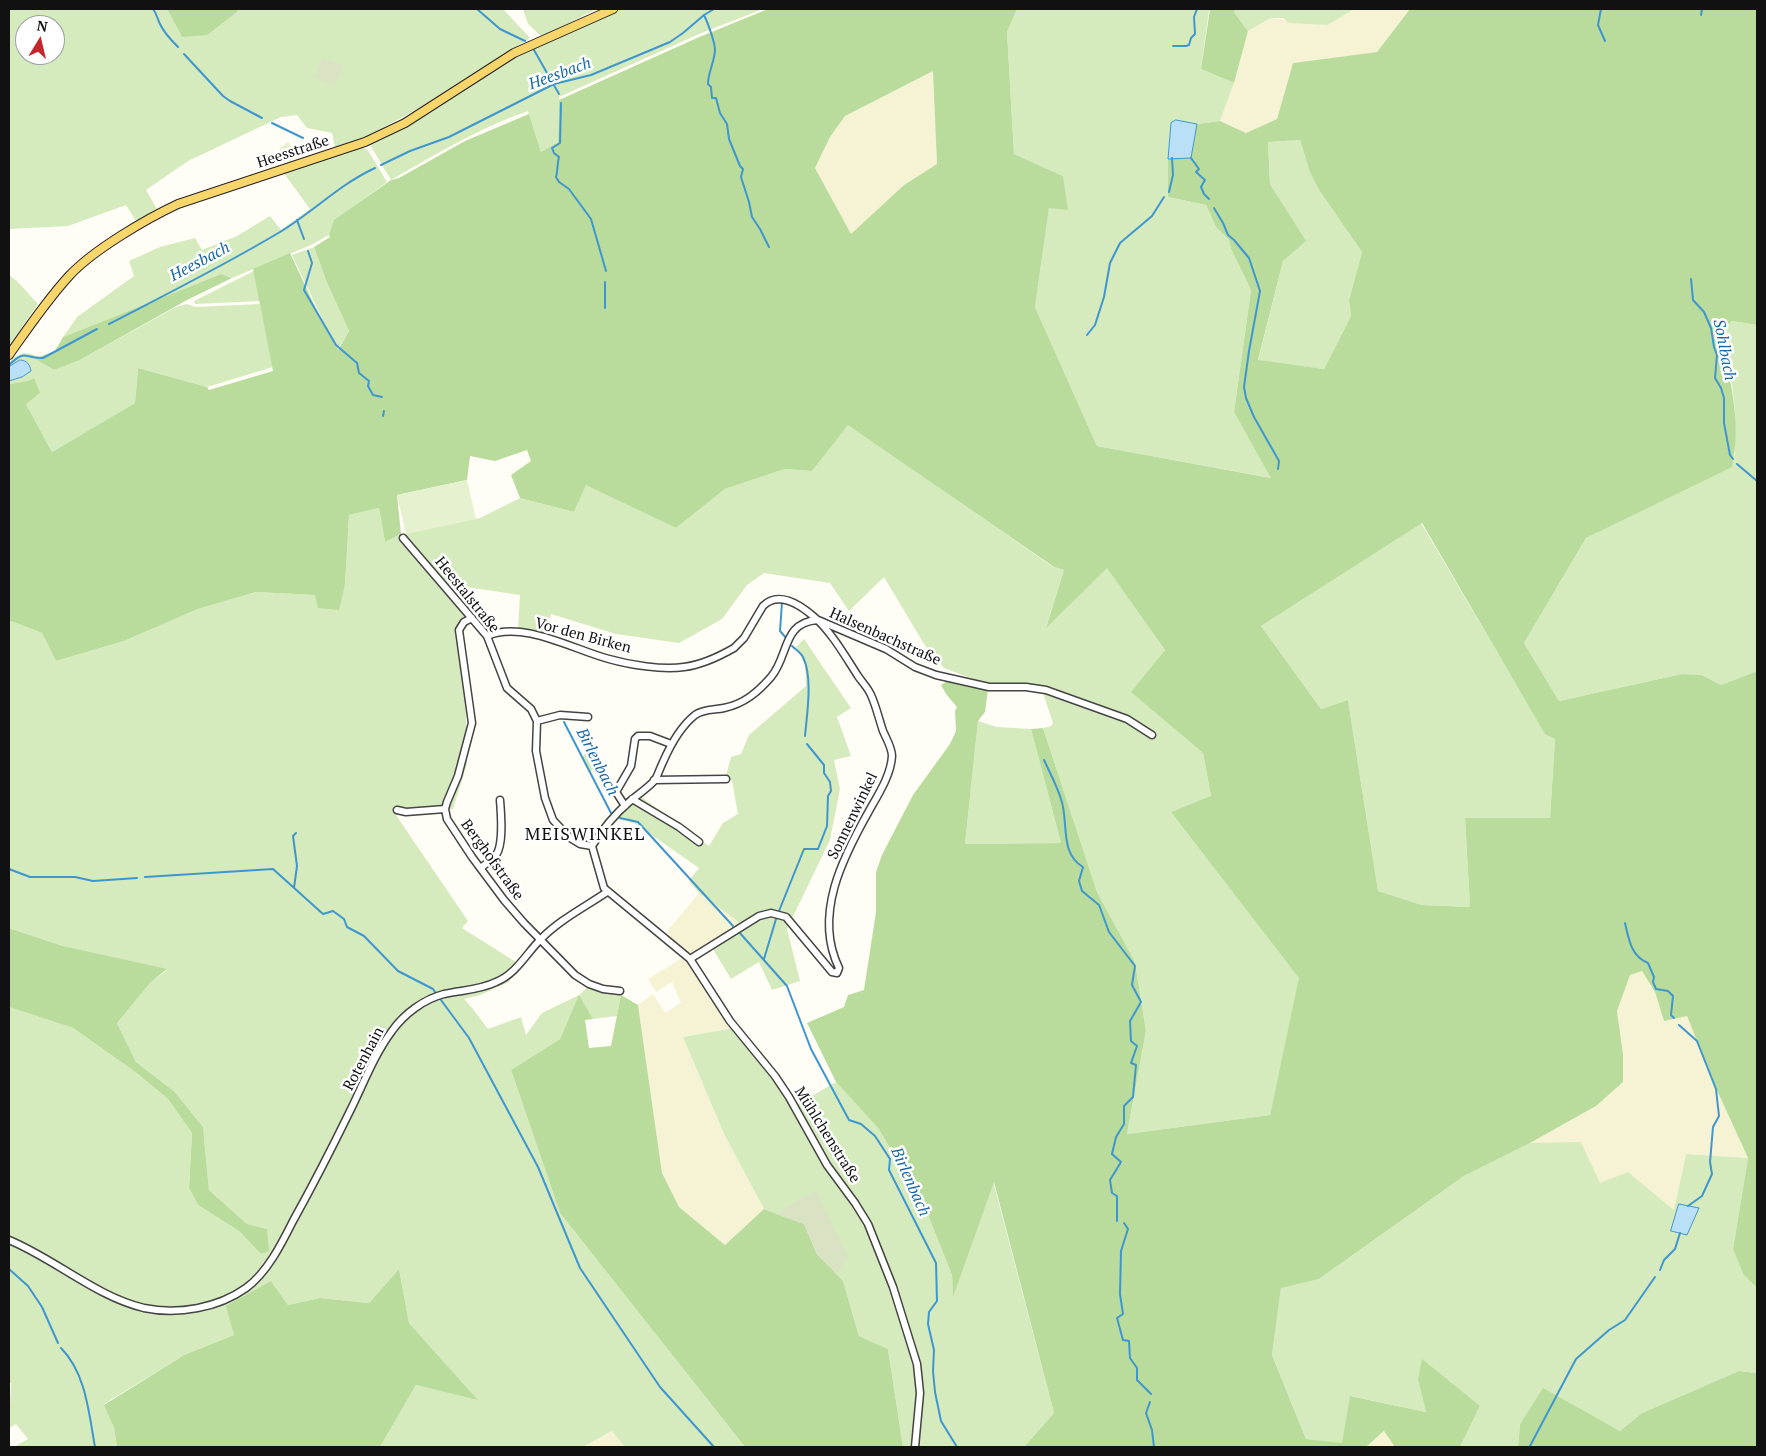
<!DOCTYPE html>
<meta charset="utf-8">
<style>
body{margin:0}
#map{position:relative;width:1766px;height:1456px;overflow:hidden;background:#fffdf5;font-family:"PT Serif",serif}
canvas{display:block}
.frame{position:absolute;inset:0;border:10px solid #111;pointer-events:none}
.north{position:absolute;left:15px;top:15px;width:50px;height:50px;box-sizing:border-box;background:#fff;border:1px solid #a0a0a0;border-radius:50%;rotate:9deg;font-size:14px;font-weight:700;line-height:20px;text-align:center;color:#111}
.north::after{content:'';display:block;margin:auto;width:18px;height:22px;background:#c4262e;clip-path:polygon(50% 0,100% 100%,50% 72%,0 100%)}
</style>
<div id="map">
<canvas width="1766" height="1456"></canvas>
<div class="frame"></div>
<div class="north">N</div>
</div>
<script>
const context = document.querySelector('canvas').getContext('2d');
context.lineJoin = 'round';
function fillPath(path, color) {
  context.fillStyle = color;
  context.fill(path, 'evenodd');
}
function stroke(path, color, width, dash) {
  context.strokeStyle = color;
  context.lineWidth = width;
  context.lineCap = dash ? 'butt' : 'round';
  context.setLineDash(dash || []);
  context.stroke(path);
}
function label(font, color, halo, rows, align = 'center') {
  context.font = font + ' "PT Serif",serif';
  context.lineWidth = 5;
  context.setLineDash([]);
  context.textBaseline = 'middle';
  context.strokeStyle = halo;
  context.fillStyle = color;
  for (const [text, x, y, turn = 0] of rows) {
    context.save();
    context.translate(x, y);
    context.rotate((+turn || 0) * Math.PI / 180);
    context.textAlign = isNaN(turn) ? turn : align;
    if (halo) context.strokeText(text, 0, 0);
    context.fillText(text, 0, 0);
    context.restore();
  }
}
const farmland = new Path2D(`
 M1354,9H1410L1377,52L1293,63L1277,119L1246,133L1220,121L1234,83L1248,31L1271,18L1328,25Z
 M934,70L937,165L904,185L851,235L815,168L830,137L845,116Z
 M699,893L740,922L713,949L696,956V960L739,1027L683,1037L724,1134L764,1209L725,1245L679,1207L662,1173L638,1005L653,994L665,1013L681,1003L672,982L656,992L648,979L682,958L667,931Z
 M1642,971L1655,992L1664,1021L1687,1015L1715,1086L1748,1158L1686,1154L1674,1210L1628,1172L1600,1184L1530,1143L1596,1106L1623,1082V1054L1617,1011L1630,974Z
 M613,1431L625,1447H583Z
 M1385,1431L1395,1447H1366Z`);
const green = new Path2D(`
 M9,9H167L182,37L238,11L236,9H503L530,38L427,104L356,142L335,147L332,133L307,128L297,115L281,117L188,161L146,190L157,209L136,221L126,205L68,226L9,229ZM25,25H55V55H25Z
 M523,9H596L542,37L528,24Z
 M620,9H763L699,34L559,97L558,142L541,152L528,111C479,128 436,154 391,180L369,143L517,54Z
 M1017,9H1204L1209,10L1201,69L1234,83L1220,121L1197,124L1176,120L1171,123L1168,159V197L1206,205L1216,227L1229,240L1231,249L1251,290L1234,412L1272,478L1097,446L1035,307L1049,207L1067,209L1063,176L1014,154L1007,32Z
 M1236,9H1354L1328,25L1289,23L1283,18H1271L1248,31L1234,12Z
 M1300,140L1305,156L1319,190L1362,252L1349,300L1351,316L1324,369L1258,361L1283,261L1305,241L1270,184L1268,142Z
 M358,148H365L369,152L387,182L335,220L329,235L311,245L232,278L221,274L63,337L77,317L134,276L129,261L160,247L195,238L202,250L237,236L270,216L281,230L310,209L283,172Z
 M314,247L327,283L349,331L337,350L292,255Z
 M254,271L260,301L195,304L194,301Z
 M9,275L17,281L38,304L9,346Z
 M187,304L196,307L260,304L273,367L207,387L138,368L135,403L52,452L26,404L34,378L27,381L9,384V381L17,379L29,373L15,363L9,367C9,357 17,356 25,353L54,370L80,360L176,307Z
 M1732,321L1757,325V671L1721,685L1702,675L1682,674L1559,701L1524,643L1586,538L1627,517L1735,456V412L1732,384L1719,333Z
 M848,424L1053,567L1064,570L1046,627L1107,567L1165,650L1132,692L1203,753L1211,797L1171,812L1300,978L1270,1115L1127,1134L1146,1031L1135,962L1097,892L1043,728L1051,726L1053,723L1043,693L1039,690H1002L944,668L924,644L884,577L849,611L830,583L764,573L747,585L722,619L679,643L616,634L551,614L544,635L518,630L520,595L446,584L473,622L464,629L467,764L453,809L396,815L468,921L462,928L516,962L509,982L480,995L464,999L473,1009L488,1029L521,1017L526,1035L542,1013L579,995L590,985L621,995L617,1016L593,1019L579,996L560,1039L511,1070L560,1213L745,1447H625L612,1431L583,1447H380L416,1385L477,1399L409,1323L399,1269L369,1303L320,1298L288,1305L271,1281L234,1335L184,1355L104,1404L114,1428L117,1447H14L28,1439L16,1424L9,1428V1406L10,1405L11,1383H9V1007L73,1028L134,1071L168,1099L192,1133L189,1188L198,1205L239,1231L261,1254L267,1229L247,1224L209,1190L203,1127L175,1092L136,1062L117,1023L151,982L167,970L63,946L9,928V622L11,621L42,633L56,661L124,641L198,609L256,592L315,595L345,584L349,515L379,508L385,542L401,534L480,518L520,498L574,512L586,484L676,528L725,489L785,469L812,471Z
 M1421,523L1545,733L1555,739L1550,818H1465L1470,907L1422,905L1378,891L1348,700L1321,709L1261,626Z
 M804,639L851,708L837,717L851,756L834,760L840,789L830,840L787,929L800,981L772,990L759,962L731,979L713,949L739,922L699,893L689,881L699,868L636,824L618,819L640,796L709,846L723,823L738,814L732,781L726,776L731,757L741,754L749,735L806,686L805,665L796,647Z
 M978,721L997,727L1031,729L1061,843L965,844Z
 M589,750L602,764L594,768L590,773L582,757Z
 M739,1027L769,1061L798,1104L836,1082L878,1128L924,1205L952,1275L953,1295L993,1181L1054,1413L1024,1447H903L888,1349L859,1336L843,1281L822,1260L804,1224L764,1209L724,1134L683,1037Z
 M1581,1142L1600,1183L1628,1172L1674,1210L1686,1154L1748,1158L1733,1249L1743,1274L1757,1288V1373L1739,1371L1642,1413L1620,1431L1543,1389L1520,1424L1518,1447H1460L1480,1406L1418,1380L1426,1412L1351,1396L1342,1444L1306,1439L1272,1355L1281,1287L1319,1279L1464,1176L1530,1143Z`);
const forest = new Path2D(`
 M167,9H236L238,11L207,35L182,37Z
 M768,9H1017L1007,32L1014,154L1063,176L1068,210L1049,208L1035,307L1097,446L1271,478L1234,412L1251,290L1231,249L1229,240L1216,227L1206,205L1168,197V159L1191,158L1197,124L1220,121L1246,133L1277,119L1293,63L1377,52L1410,9H1757V325L1732,321L1719,333C1730,376 1742,422 1732,467L1586,538L1524,643L1559,701L1682,674L1702,675L1721,685L1757,671V1288L1743,1274L1733,1249L1748,1158L1715,1086L1687,1016L1664,1021L1655,992L1642,971L1630,975L1617,1011L1623,1054V1082L1596,1106L1530,1143L1464,1176L1319,1279L1281,1288L1272,1355L1306,1439L1342,1443L1350,1396L1426,1412L1418,1380L1422,1359L1480,1406L1460,1447H1395L1384,1431L1366,1447H1024L1054,1413L994,1182L953,1297L952,1275L924,1205L878,1128L836,1082L807,1023L844,1007L848,995L864,990L876,912V872L882,855L913,795L950,744L956,731L955,711L957,707L946,694L941,685L947,681L988,689L985,712L978,721L965,844L1061,843L1031,729L1043,728L1097,892L1135,962L1146,1031L1127,1134L1270,1115L1299,978L1171,812L1211,796L1203,753L1131,692L1165,650L1107,568L1046,628L1064,570L1054,567L848,425L812,471L785,469L725,489L676,528L586,485L574,512L520,498L511,475L531,461L527,450L495,461L470,456L467,480L397,495L401,534L385,542L379,508L349,515L345,584L339,610L318,608L315,595L256,592L198,609L124,641L56,661L42,633L11,621L9,622V384L27,381L34,378L40,393L26,404L52,452L135,403L138,368L207,387L209,390L273,371L253,269L290,253L319,315L338,350L349,331L327,283L314,247L330,237L329,235L334,220L391,180L399,178L465,141L529,114L541,152L558,142L559,100L697,38ZM933,71L937,164L904,185L851,234L815,168L830,137L845,116ZM1300,140L1310,172L1319,190L1362,252L1349,300L1351,316L1324,369L1258,360L1283,261L1306,241L1270,184L1268,142ZM1422,523L1545,734L1555,739L1550,818H1465L1470,907L1422,905L1378,891L1348,700L1321,709L1261,626Z
 M1210,9H1236L1234,12L1248,31L1234,83L1201,69Z
 M221,274L232,278L187,300L80,360L54,370L25,353L39,357L55,351L63,337Z
 M9,928L63,946L167,969L151,982L117,1023L136,1062L175,1092L203,1127L209,1190L247,1224L267,1229L269,1251L261,1254L239,1231L198,1205L189,1188L192,1133L168,1099L134,1071L73,1028L9,1007Z
 M579,995L593,1019L585,1020L589,1048L611,1046L621,995L638,1005L662,1173L679,1207L725,1245L764,1209L804,1224L817,1254L843,1281L859,1336L888,1349L903,1447H745L560,1213L511,1070L560,1039Z
 M399,1269L409,1323L478,1400L416,1385L380,1447H117L114,1428L104,1405L184,1355L234,1335L226,1306L271,1281L288,1305L320,1298L369,1303Z
 M1739,1371L1757,1373V1447H1518L1520,1424L1543,1388L1620,1431L1642,1413Z`);
const cemetery = new Path2D(`
 M322,58L343,65L335,86L314,78Z
 M816,1190L848,1256L837,1274L817,1254L804,1224L776,1214Z`);
const pitch = new Path2D(`
 M288,142L298,155L289,162L279,149Z
 M467,480L476,519L406,534L397,495Z`);
const water = new Path2D(`
 M1176,120L1197,124L1191,158L1168,159L1171,123Z
 M20,360C27,360 30,365 31,371L22,377L9,381V367Z
 M1679,1204L1699,1208L1687,1235L1671,1231Z`);
const stream = new Path2D(`
 M153,9C157,14 157,18 160,24C164,33 171,40 178,47
 M477,9L500,29L525,41
 M1601,9L1598,25L1605,41
 M704,15C708,23 714,40 715,49C715,61 708,72 708,84L711,87L712,98H716L720,113L727,124L729,139L740,166L743,169L741,177L749,202L752,217L760,229L769,247
 M1701,15L1702,9
 M1173,46H1186L1189,45L1191,38L1195,34L1194,17L1197,9
 M534,50L559,94
 M184,54L223,96L230,101L262,118
 M561,103L560,143L552,148L554,153L559,157C557,164 558,170 556,177L559,182L569,189L591,219L606,271
 M272,123L303,138
 M1191,158L1199,169L1196,172L1205,180L1201,187L1204,194L1209,199
 M381,165L410,151L449,137L554,84L591,75L670,42L683,33L704,15L714,9
 M1169,192L1173,175L1172,158
 M1214,208L1223,223L1228,235L1234,240L1249,258L1260,291L1249,351L1244,387L1246,398L1254,417L1279,461L1278,469
 M297,220L304,239
 M308,251L312,263L304,290L336,345L357,363L359,373L369,381L368,386L373,395L382,397
 M1691,279L1693,300L1704,312L1711,328L1714,347L1717,355L1715,378L1721,388L1724,398V423L1730,455L1733,459
 M605,308V282
 M109,324C167,294 225,265 280,232C313,212 340,184 375,168
 M1087,335L1095,325L1104,297L1110,263L1120,243L1152,216L1164,197
 M9,365C27,348 23,359 43,358L97,329
 M383,416L384,411
 M1737,464L1757,481
 M782,602L780,631L787,639
 M792,646C796,650 801,653 803,657C813,677 807,714 805,736
 M564,722L611,813
 M1044,760C1050,773 1057,786 1061,799C1069,821 1059,853 1083,867L1079,881L1082,891L1099,905L1109,932L1135,966L1132,985L1141,1002L1130,1021L1131,1041L1137,1046L1131,1063L1136,1065L1133,1097L1124,1106V1124L1116,1137L1112,1154L1121,1162L1110,1180L1112,1193L1117,1196V1221
 M620,818L638,822L733,926
 M9,869L30,877H75L93,881L137,878
 M145,877L273,869L323,914L333,911L344,919L347,927L364,936L398,971L433,989L435,992
 M294,888L297,866L293,836L296,833
 M779,911L804,849H818L827,826L828,796L831,791L830,782L824,773V765L807,744
 M1625,923C1629,940 1631,956 1648,963L1654,977L1653,982L1656,989L1668,991L1673,996L1671,1015L1674,1018
 M739,932L787,986L811,1049L849,1120L861,1124L875,1136L890,1159L889,1170L936,1263L937,1301L929,1312L928,1324L934,1350L933,1371L935,1392L941,1421L957,1447
 M764,959L776,919
 M441,1000L469,1038L538,1167L580,1268L660,1387L714,1447
 M1679,1025L1697,1041L1716,1089L1719,1116L1713,1127L1710,1162L1712,1174L1702,1196L1688,1206
 M1124,1223L1128,1229L1121,1251L1120,1294L1123,1314L1117,1318L1123,1340L1129,1341L1130,1358L1137,1368V1380L1151,1394
 M9,1269L28,1286L42,1307L58,1343
 M1660,1270L1664,1260L1675,1249L1680,1233
 M61,1348C86,1373 89,1414 95,1447
 M1150,1402L1146,1413L1152,1430L1154,1447
 M1530,1446L1576,1359L1609,1330L1625,1320L1655,1277`);
const minor = new Path2D(`
 M403,538L487,636L507,688L531,709L537,721L536,751L545,798L553,820L570,838L580,844L592,846
 M472,618L464,622L459,630L472,723L458,776L447,802L445,809L447,819L472,857L504,900L524,923L575,975L589,984L603,989L620,991
 M487,636C523,620 574,650 609,659C630,665 662,670 684,667C700,665 720,656 734,648L744,638L763,606C778,591 799,604 813,616C831,631 845,656 858,676C862,682 868,688 871,695C876,706 879,719 883,731C886,738 892,748 892,756C891,775 878,795 869,811C843,857 813,915 839,968L837,973L832,972L786,917L771,913L759,916L690,959
 M537,721L560,715L588,717
 M654,780L726,779
 M632,799L679,827L699,842
 M625,806L616,792L631,766L635,739L638,736H650L671,744
 M397,810L406,812L445,809
 M481,868C485,864 492,860 496,855C504,844 501,814 500,800
 M9,1240C55,1259 95,1296 144,1308C178,1315 218,1308 246,1288C267,1273 282,1243 293,1221C313,1185 332,1148 350,1111C363,1085 374,1055 392,1031C404,1014 424,999 444,994C462,990 480,990 496,982C516,974 526,954 540,940C559,920 585,907 607,892
 M915,1447L920,1393L917,1364L893,1287L868,1224L855,1203L827,1165L789,1097L775,1076L730,1021L690,959L604,888L592,846C602,830 614,815 629,802C637,795 648,788 655,780C658,775 660,768 663,762C670,746 680,727 695,715C703,709 715,710 724,708C744,704 758,692 771,677C789,656 782,622 818,620L886,649L915,667L936,675L989,687H1026L1046,690L1127,719L1152,735`);
const major = new Path2D(`
 M9,355C28,328 47,300 69,276C93,250 146,219 178,204L365,142L405,123L514,53L613,9`);
const streetNames = [
 ["Heesstraße",293,152,-18],
 ["Heestalstraße",467,595,51],
 ["Vor den Birken",583,636,15],
 ["Halsenbachstraße",885,637,24],
 ["Sonnenwinkel",853,816,-64],
 ["Berghofstraße",492,860,54],
 ["Rotenhain",364,1059,-62],
 ["Mühlchenstraße",827,1135,58]
];
const waterNames = [
 ["Heesbach",560,74,-20],
 ["Heesbach",200,262,-28],
 ["Sohlbach",1724,350,79],
 ["Birlenbach",597,762,63],
 ["Birlenbach",910,1182,66]
];
const quarterNames = [
 ["MEISWINKEL",585,835]
];
fillPath(farmland, '#f6f3d4');
fillPath(green, '#d5ebbd');
fillPath(forest, '#b9dc9c');
fillPath(cemetery, '#d9e3c4');
fillPath(pitch, '#e6f2cf');
fillPath(water, '#b9e0f7');
stroke(water, '#3f96cf', 1);
stroke(stream, '#3f96cf', 2);
stroke(minor, '#444', 9);
stroke(major, '#222', 10);
stroke(minor, '#fff', 6);
stroke(major, '#f9d66b', 8);
label('15px', '#111', '#fff', streetNames);
label('italic 16px', '#1768a6', '#fff', waterNames);
context.letterSpacing = '1px';
label('18px', '#111', '#fff', quarterNames);
context.letterSpacing = '0px';
</script>
